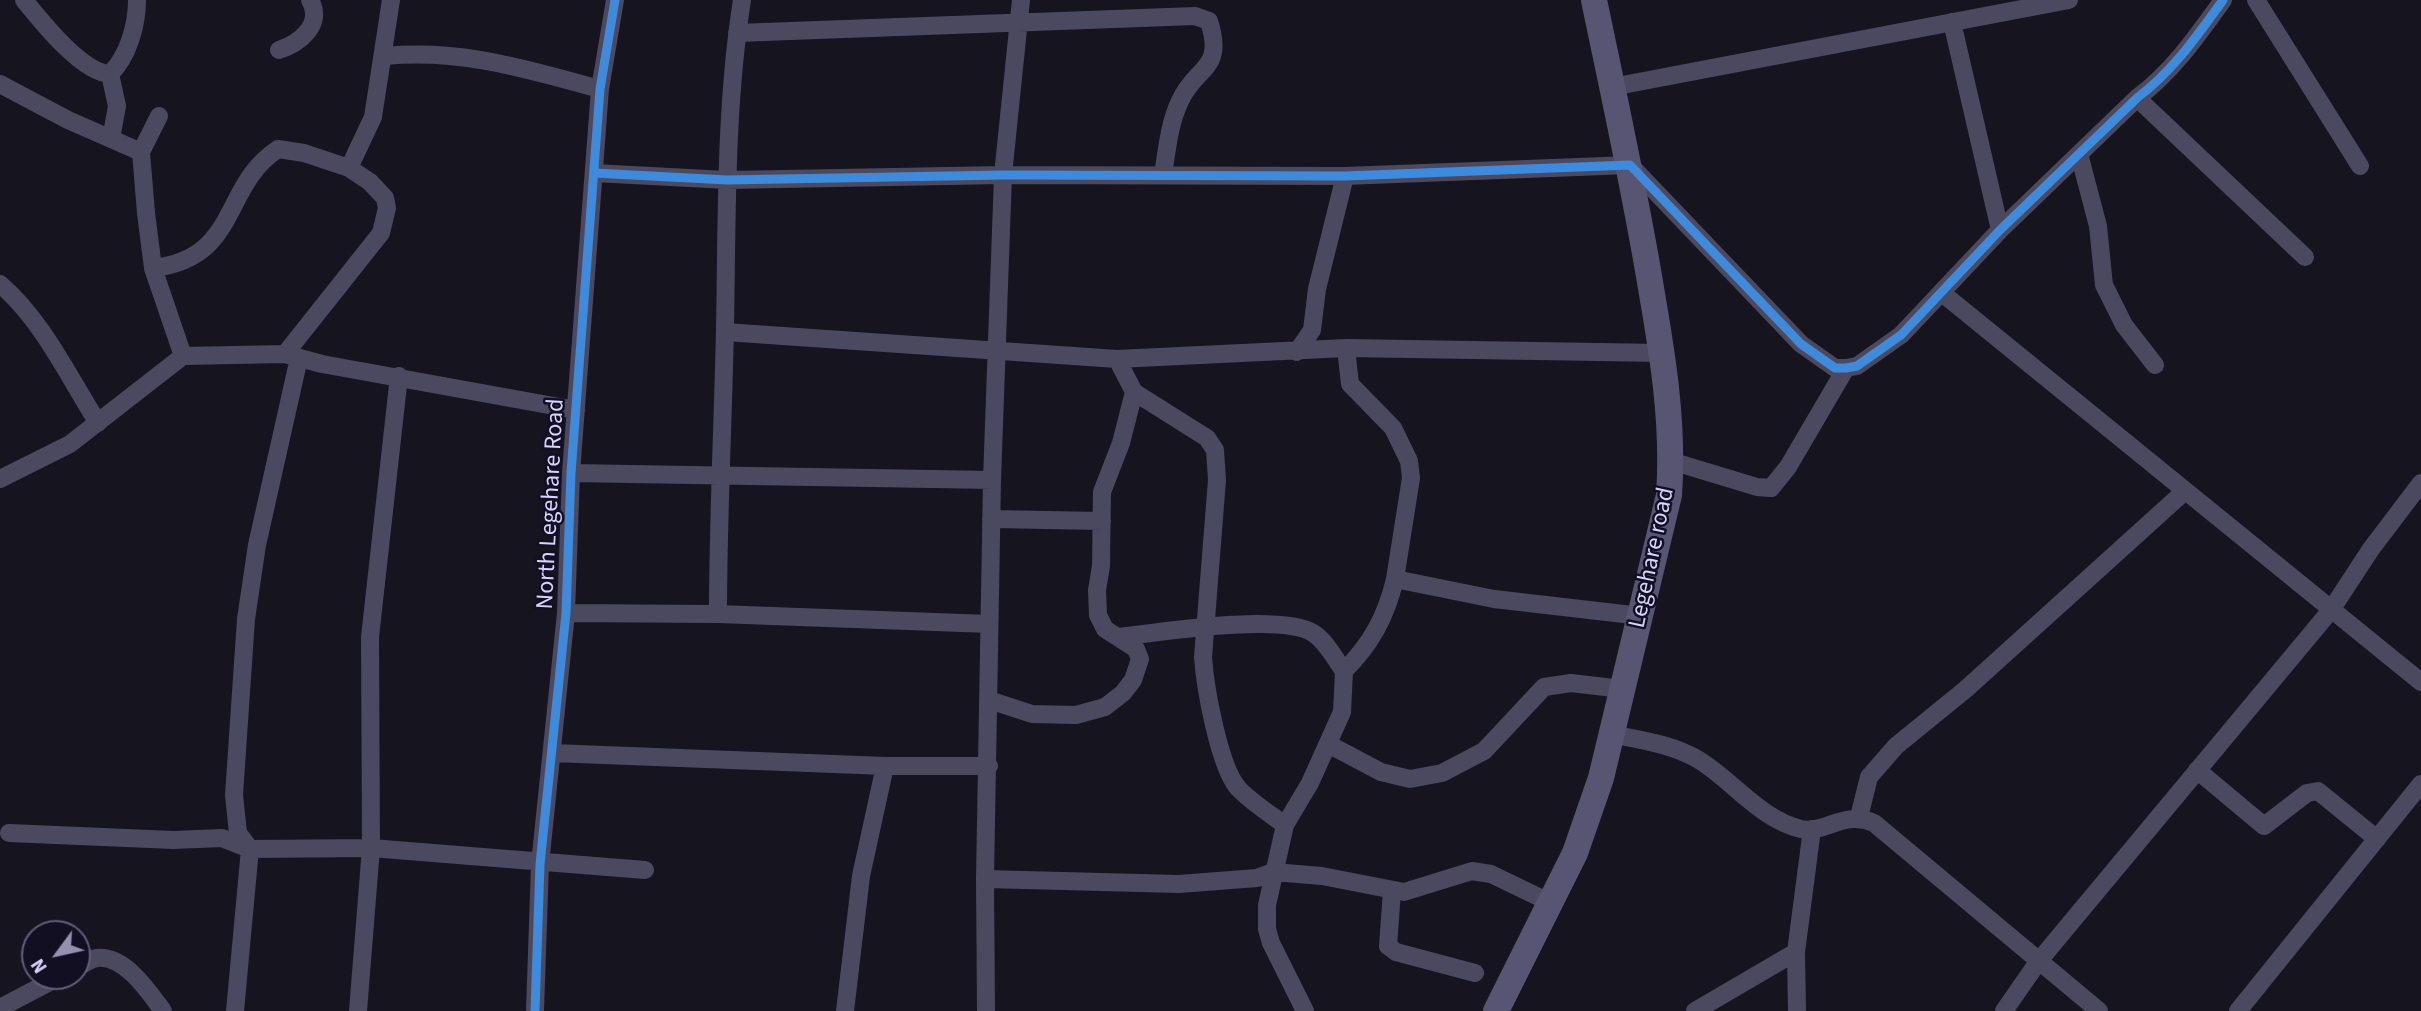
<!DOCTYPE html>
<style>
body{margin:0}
#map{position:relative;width:2421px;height:1011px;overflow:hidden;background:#16141e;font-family:"Source Sans 3",sans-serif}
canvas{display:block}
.north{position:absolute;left:21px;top:920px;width:70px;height:70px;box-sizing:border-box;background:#120f23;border:2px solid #615d7a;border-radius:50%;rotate:237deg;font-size:19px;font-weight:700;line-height:28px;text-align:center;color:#d8d3fd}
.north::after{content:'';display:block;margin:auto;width:24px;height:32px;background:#9490af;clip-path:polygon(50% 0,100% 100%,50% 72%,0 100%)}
</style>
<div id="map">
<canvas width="2421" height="1011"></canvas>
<div class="north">N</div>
</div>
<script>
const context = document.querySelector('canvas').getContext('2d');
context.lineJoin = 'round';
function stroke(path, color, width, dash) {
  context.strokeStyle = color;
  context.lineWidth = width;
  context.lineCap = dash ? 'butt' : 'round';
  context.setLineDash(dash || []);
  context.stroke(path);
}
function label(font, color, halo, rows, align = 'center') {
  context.font = font + ' "Source Sans 3",sans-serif';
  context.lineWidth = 5;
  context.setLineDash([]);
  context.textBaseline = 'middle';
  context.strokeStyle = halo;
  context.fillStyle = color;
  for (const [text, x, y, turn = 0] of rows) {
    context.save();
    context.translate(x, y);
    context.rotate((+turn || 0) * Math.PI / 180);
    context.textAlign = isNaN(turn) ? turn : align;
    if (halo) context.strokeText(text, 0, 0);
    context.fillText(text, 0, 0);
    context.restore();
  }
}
const minor = new Path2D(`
 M24,0C41,21 82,73 110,74
 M2256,0L2360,166
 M1952,22L2000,230
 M737,33L1195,16L1209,21C1225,71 1196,65 1180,101C1169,124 1167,150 1163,175
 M279,50C300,43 324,24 310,0
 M385,56C464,49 525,69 600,89
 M110,74C128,57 137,25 137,0
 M110,74L117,106L111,139
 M0,84L68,120L141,152
 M1612,87L2069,0
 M2137,98L2305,257
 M159,116L141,152L146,213L153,268L183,356
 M2079,154L2098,226L2104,285L2124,325L2155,365
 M349,168L373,117L391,0
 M594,173L727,180L1003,175L1345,176L1630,165L1801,344L1835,368H1846L1857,366L1901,335L2000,230L2137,98C2173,71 2197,36 2223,0
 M153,268C240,258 221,186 278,149L304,153L349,168L370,182L385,198L387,208L381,233L285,354
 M0,284C43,321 68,376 98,423
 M1942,293L2421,682
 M725,332L1117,359L1346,348L1662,353
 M1346,348L1350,384L1393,428L1409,461L1411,478L1395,579L1494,599L1641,616
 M1297,352L1312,330L1317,289L1345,176
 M1117,359L1134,392L1207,438L1215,450L1217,480L1203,657C1205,687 1219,766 1238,788C1251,802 1270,814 1285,825
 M1671,461L1757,487L1771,488L1788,467L1846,368
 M571,473L992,480
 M0,479L70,444L183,356L285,354L322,364L576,410
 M991,519L1102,521
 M566,613L718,614L989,624
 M718,614C718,519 723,424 725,328C727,219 725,108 742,0
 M1120,637C1161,632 1281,613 1313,633C1326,641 1335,659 1344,671
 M989,700L1032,714L1076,715L1105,707L1123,693L1133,680L1140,659L1136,649L1105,629L1098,615L1097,590L1101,566L1102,492L1121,443L1134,392
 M1611,734C1641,740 1672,744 1699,760C1733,781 1760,819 1801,829C1825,834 1843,810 1874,823L2099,1011
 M1328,744L1381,772L1410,779L1442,773L1484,751L1544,687L1571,683L1622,689
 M553,753L885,766H989
 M2197,770L2264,826L2307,793L2318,791L2377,839
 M1859,817L1869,777L1896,746L1966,689L2185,491
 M9,833L173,840L222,838L250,849L371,848L645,870
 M985,879L1179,884L1257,878L1273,872L1322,876L1404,892L1472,871L1491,874L1551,903
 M1392,891L1388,946L1396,952L1475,973
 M77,968C83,964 90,959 97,958C125,955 149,992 163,1011
 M0,1008L61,976
 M235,1011L250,849L238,833L234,795L246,619L257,545L299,358
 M358,1011L371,848L370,637L399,376
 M535,1011L540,864L566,613L571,473L600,89L615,0
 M845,1011L861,876L885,766
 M986,1011L985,879L992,480L1003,175L1021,0
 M1305,1011L1271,943L1267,929V905L1285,825L1310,783L1342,712L1344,671C1371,644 1386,617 1395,579
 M1695,1011L1796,952
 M1797,1011L1796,952L1812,829
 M2004,1011L2038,962L2331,610L2371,549L2421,483
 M2238,1011L2421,784`);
const secondary = new Path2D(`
 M1496,1011L1575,853L1601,778L1669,495C1674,425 1663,357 1651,288C1635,191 1614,96 1594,0`);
const cycleway = new Path2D(`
 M594,173L727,180L1003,175L1345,176L1630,165L1801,344L1835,368H1846L1857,366L1901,335L2000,230L2137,98C2173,71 2197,36 2223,0
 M535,1011L540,864L566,613L571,473L600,89L615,0`);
const streetNames = [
 ["North Legehare Road",552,504,-87],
 ["Legehare road",1653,558,-78]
];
stroke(minor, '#4a495f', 18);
stroke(secondary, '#575571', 26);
stroke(cycleway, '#408adc', 9);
label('24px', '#d8d3fd', '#120f23', streetNames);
</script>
